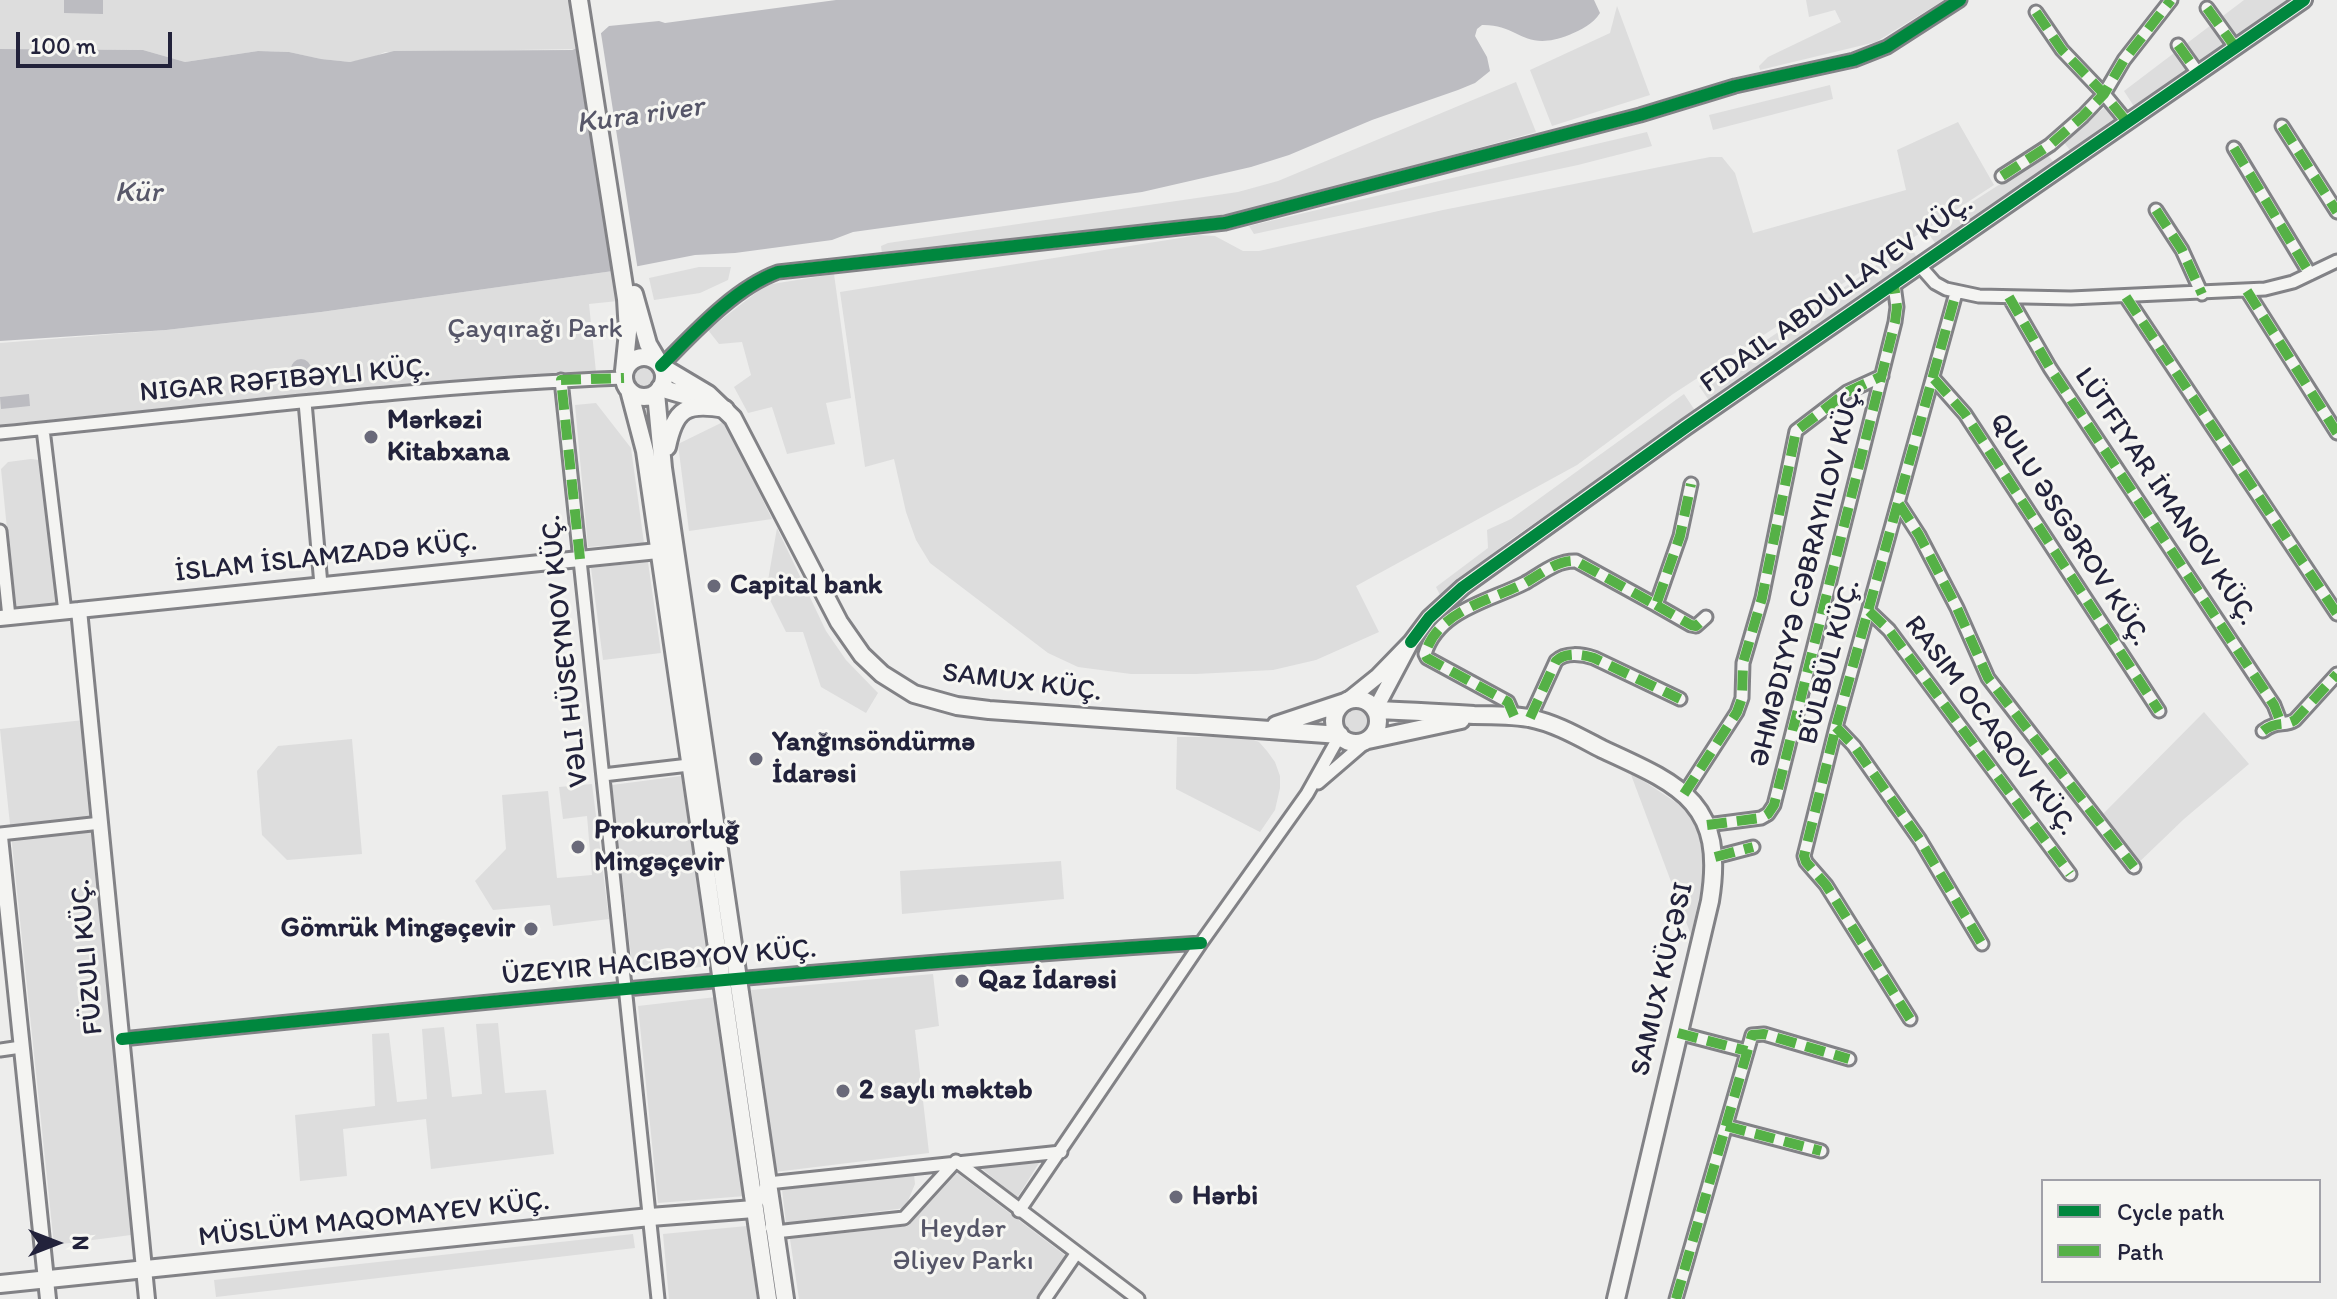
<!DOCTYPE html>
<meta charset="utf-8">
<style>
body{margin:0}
#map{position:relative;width:2337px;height:1299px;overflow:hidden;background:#ededec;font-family:Itim,sans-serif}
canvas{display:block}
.legend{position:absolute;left:2041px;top:1179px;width:280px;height:104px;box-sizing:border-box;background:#f6f6f2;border:2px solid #a1a1a9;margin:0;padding:10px 14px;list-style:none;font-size:24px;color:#22223b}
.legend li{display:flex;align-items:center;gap:16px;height:40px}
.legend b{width:40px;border:2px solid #a1a1a9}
.north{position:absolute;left:16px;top:1203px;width:80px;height:80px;-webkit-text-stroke:6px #f6f6f2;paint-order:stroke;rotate:90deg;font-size:22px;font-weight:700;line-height:32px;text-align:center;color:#22223b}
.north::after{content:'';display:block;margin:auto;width:28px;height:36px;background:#22223b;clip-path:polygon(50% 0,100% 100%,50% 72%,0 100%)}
.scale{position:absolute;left:16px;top:32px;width:156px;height:36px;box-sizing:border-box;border:4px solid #22223b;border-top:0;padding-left:10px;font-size:24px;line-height:28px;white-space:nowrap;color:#22223b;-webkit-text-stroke:6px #f6f6f2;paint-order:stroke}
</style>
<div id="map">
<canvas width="2337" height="1299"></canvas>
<ul class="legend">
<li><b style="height:10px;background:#00873e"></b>Cycle path</li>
<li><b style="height:10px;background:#55b146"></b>Path</li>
</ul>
<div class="north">N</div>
<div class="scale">100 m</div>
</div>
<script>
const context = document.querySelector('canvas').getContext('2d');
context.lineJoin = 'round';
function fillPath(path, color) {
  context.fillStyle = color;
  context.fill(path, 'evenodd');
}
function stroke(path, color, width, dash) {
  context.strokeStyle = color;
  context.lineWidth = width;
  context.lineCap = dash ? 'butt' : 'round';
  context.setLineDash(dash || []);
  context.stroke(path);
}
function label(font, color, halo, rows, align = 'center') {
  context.font = font + ' Itim,sans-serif';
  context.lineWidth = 6;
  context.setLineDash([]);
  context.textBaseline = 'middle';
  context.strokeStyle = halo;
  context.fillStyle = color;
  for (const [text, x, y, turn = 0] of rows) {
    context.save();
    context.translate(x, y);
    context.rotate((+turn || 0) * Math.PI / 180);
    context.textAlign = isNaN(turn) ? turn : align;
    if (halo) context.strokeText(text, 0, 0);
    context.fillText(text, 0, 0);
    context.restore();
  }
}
const built = new Path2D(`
 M0,0H571L579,49L385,52L372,58L350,62L320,59L289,52L258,51L185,62L143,50L0,49Z
 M1806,0H1944L1876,42L1760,70L1759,66L1768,57L1841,22L1835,10L1809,17Z
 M2244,0H2291L2135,108L2124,91Z
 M1617,6L1650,95L1552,126L1530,70L1610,33Z
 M1516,82L1536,132L1245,212L882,254L881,246L888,243L1238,192L1278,181Z
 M1830,85L1833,99L1713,130L1709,115Z
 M2105,107L2117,121L2072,153L2063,141Z
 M1958,122L1994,185L1673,394L1577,465L1356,586L1379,632L1316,660L1273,670L1196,674H1131L1078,667L1048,653L930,563L916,540L906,512L894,459L865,467L840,292L1199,235L1215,236L1243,251H1259L1443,210L1710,157H1722L1735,173L1753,233L1906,190L1897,150Z
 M1647,132L1652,146L1578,165L1254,234L1249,226Z
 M2047,154L2056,165L1937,246L1927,231Z
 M1909,243L1917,258L1710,402L1699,386Z
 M699,267H731L728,280L700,293L654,300L649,278Z
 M613,271L618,301L589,304L596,372L306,394L0,425V343L166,330L321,312Z
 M834,274L851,398L826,403L835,444L787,454L772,407L748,413L734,387L751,375L742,342L719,344L708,330L766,285Z
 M634 377a10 10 0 1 1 20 0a10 10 0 1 1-20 0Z
 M1684,394L1696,412L1510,540L1440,595L1436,587L1488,548L1487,530L1511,519Z
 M596,403L631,448L644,543L588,547L575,405Z
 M725,421L772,519L689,531L678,444Z
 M31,459L39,460L43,467L59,604L15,609L1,469L8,462Z
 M777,528L826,631L846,660L878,693L866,713L821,687L803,632H786L766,592Z
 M648,562L661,653L603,660L591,568Z
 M1344 721a12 12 0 1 1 24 0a12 12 0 1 1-24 0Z
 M2204,712L2249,764L2184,819L2134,867L2101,816Z
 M84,720L131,1235L54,1245L0,729Z
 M1177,737H1246L1259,742L1267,751L1275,762L1280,776V788L1275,810L1260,832L1176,789Z
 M352,739L362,854L287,860L262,835L257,771L278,746Z
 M1630,772L1677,803L1691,818L1699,835L1705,854L1704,875L1691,935Z
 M681,776L710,966L633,974L612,785Z
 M592,784L609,919L553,926L550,905L493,910L475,881L506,849L502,795L548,791L557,878L592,875L587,816L563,819L559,787Z
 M1061,861L1064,899L902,914L900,871Z
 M933,974L939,1026L915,1030L929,1153L775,1172L751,990Z
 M716,997L745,1196L658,1203L638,1006Z
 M498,1023L505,1093L546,1090L554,1154L431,1169L426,1119L343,1129L347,1176L300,1181L295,1115L375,1106L372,1034L389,1033L397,1102L427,1099L422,1029L444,1027L452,1097L482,1094L476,1024Z
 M1039,1163L1017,1198L980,1167Z
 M957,1173L1066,1256L1036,1299H799L790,1239L908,1226Z
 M914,1174L915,1184L905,1208L786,1223L782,1190Z
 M747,1226L757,1299H669L663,1234Z
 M633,1234L635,1248L216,1297L214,1280Z`);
const water = new Path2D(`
 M64,0H103V14L64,13Z
 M836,0H1594L1600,13C1593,24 1581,30 1569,35C1523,53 1520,24 1482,25L1477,29L1475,36L1487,57L1490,71L1475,83L1458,90L1372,120L1289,155L1251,167L1142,192L853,232L832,240L735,253L695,255L613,271L321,312L166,330L0,341V49L143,50L185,62L258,51L289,52L321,59L350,62L394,51L572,50L589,44L609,26L659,21L665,23Z
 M291 369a10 10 0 1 1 20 0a10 10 0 1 1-20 0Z
 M29,394L30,406L1,409L0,397Z`);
const pier = new Path2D(`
 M600,27L638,271L617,275L586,41Z`);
const minor = new Path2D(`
 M2207,8L2235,47
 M2036,12L2062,50L2104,94L2127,122
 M2178,45L2198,73
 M2282,126L2337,212
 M2234,148L2310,274
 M2002,176L2050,145L2083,116L2104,94L2124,60L2171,0
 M2156,210L2182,250L2202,294
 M1920,266L1935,283L1946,289L1979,296L2071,298L2265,289L2293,282L2337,261
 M2247,291L2337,433
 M2009,297L2050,368L2274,705L2281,723
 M2126,297L2337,614
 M661,366C693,334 734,288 778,272L1225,223L1640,115L1735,86L1854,60L1887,47L1960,0
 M1934,379L1965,414L2159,711
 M561,380L658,1299
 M305,402L321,585
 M43,429L65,612
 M0,433C207,413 415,386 624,378
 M1899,504L1919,535L1957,608L1988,678L2134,867
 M0,531L9,617
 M1656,605L1691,625L1696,626L1706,617
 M1869,611L1889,630L2070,874
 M1514,716L1508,702L1427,658L1425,654C1438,610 1490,601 1525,583C1541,574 1557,560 1576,561L1656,605L1680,536L1691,484
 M1530,718L1556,661C1565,652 1582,654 1594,658L1680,699
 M1836,727L1854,746L1920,840L1982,944
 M2263,731C2277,720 2284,727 2295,720L2337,674
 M603,775L689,765
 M1318,783L1368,740
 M1684,794L1737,712L1742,698L1743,663L1762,598L1796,431L1847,392L1882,376
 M1707,825L1761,818L1768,814L1774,805L1895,322L1897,307L1894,285
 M0,834L101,823
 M1715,857L1753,847
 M1910,1019L1826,885L1806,862L1804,856L1836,727L1956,293
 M1678,1033L1747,1051
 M122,1039C481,1002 841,966 1201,943
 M0,1050L21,1047
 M1726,1126L1821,1151
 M754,1208L768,1183L1061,1152
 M1019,1211L1201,943L1307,794L1340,735
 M771,1227L775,1232L904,1218L956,1161L1138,1299
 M1045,1299L1076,1254
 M1676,1299L1752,1035L1764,1034L1849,1059`);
const tertiary = new Path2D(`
 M79,610L147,1299
 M0,618L658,551
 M1411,642L1429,618L1463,587L1686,427L2304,0
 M1347,701L1378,676L1411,642L1375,710
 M0,837L48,1299`);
const secondary = new Path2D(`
 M661,366L708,394L733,418L839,622L862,655L882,674L914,694L957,706L989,710L1340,735
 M660,388L712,403
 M1334 721a22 22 0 1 1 44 0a22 22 0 1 1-44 0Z
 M1375,710C1408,711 1441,713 1474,715C1492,715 1511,715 1529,718C1555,723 1579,737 1602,749C1681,785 1726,803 1710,901L1616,1299
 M1276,725L1345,702
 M1368,740L1461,720
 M0,1284L650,1217L754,1209`);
const primary = new Path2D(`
 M579,0L626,299L628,332L624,371
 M634,294L648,344L661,366
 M624 377a20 20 0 1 1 40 0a20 20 0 1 1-40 0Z
 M629,390L645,451L768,1299
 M656,393L663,468L785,1299
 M667,447C675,408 687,402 725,409`);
const quiet = new Path2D(`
 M2207,8L2235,47
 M2036,12L2062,50L2104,94L2127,122
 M2178,45L2198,73
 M2282,126L2337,212
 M2234,148L2310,274
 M2002,176L2050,145L2083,116L2104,94L2124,60L2171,0
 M2156,210L2182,250L2202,294
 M2247,291L2337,433
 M2009,297L2050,368L2274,705L2281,723
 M2126,297L2337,614
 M1934,379L1965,414L2159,711
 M1899,504L1919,535L1957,608L1988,678L2134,867
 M580,559L561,380L624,378
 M1656,605L1691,625L1696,626L1706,617
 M1869,611L1889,630L2070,874
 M1514,716L1508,702L1427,658L1425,654C1438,610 1490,601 1525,583C1541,574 1557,560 1576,561L1656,605L1680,536L1691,484
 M1530,718L1556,661C1565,652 1582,654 1594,658L1680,699
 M1836,727L1854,746L1920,840L1982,944
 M2263,731C2277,720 2284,727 2295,720L2337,674
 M1684,794L1737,712L1742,698L1743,663L1762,598L1796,431L1847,392L1882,376
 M1707,825L1761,818L1768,814L1774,805L1895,322L1897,307L1894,285
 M1715,857L1753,847
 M1910,1019L1826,885L1806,862L1804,856L1836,727L1956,293
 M1678,1033L1747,1051
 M1726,1126L1821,1151
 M1676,1299L1752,1035L1764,1034L1849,1059`);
const cycleway = new Path2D(`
 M661,366C693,334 734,288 778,272L1225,223L1640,115L1735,86L1854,60L1887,47L1960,0
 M1411,642L1429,618L1463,587L1686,427L2304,0
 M122,1039C481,1002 841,966 1201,943`);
const markers = [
 [371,437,8,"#696979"],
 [714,586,8,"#696979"],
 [756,759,8,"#696979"],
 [578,847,8,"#696979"],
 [531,929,8,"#696979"],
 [962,981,8,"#696979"],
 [843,1091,8,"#696979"],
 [1176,1197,8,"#696979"]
];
const streetNames = [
 ["FIDAIL ABDULLAYEV KÜÇ.",1837,294,-35],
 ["NIGAR RƏFIBƏYLI KÜÇ.",285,381,-5],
 ["LÜTFIYAR İMANOV KÜÇ.",2165,497,56],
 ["QULU ƏSGƏROV KÜÇ.",2069,530,57],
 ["İSLAM İSLAMZADƏ KÜÇ.",326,558,-6],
 ["ƏHMƏDIYYƏ CƏBRAYILOV KÜÇ.",1807,576,-76],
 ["VƏLI HÜSEYNOV KÜÇ.",566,651,-96],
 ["BÜLBÜL KÜÇ.",1830,662,-75],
 ["SAMUX KÜÇ.",1022,683,7],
 ["RASIM OCAQOV KÜÇ.",1990,726,53],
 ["FÜZULI KÜÇ.",88,957,-95],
 ["ÜZEYIR HACIBƏYOV KÜÇ.",659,963,-5],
 ["SAMUX KÜÇƏSI",1663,979,-77],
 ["MÜSLÜM MAQOMAYEV KÜÇ.",374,1220,-6]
];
const parkNames = [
 ["Çayqırağı Park",535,330],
 ["Heydər",963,1230],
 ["Əliyev Parkı",963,1262]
];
const poiNames = [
 ["Mərkəzi",387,421],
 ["Kitabxana",387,453],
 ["Capital bank",730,586],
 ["Yanğınsöndürmə",772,743],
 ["İdarəsi",772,775],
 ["Prokurorluğ",594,831],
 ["Mingəçevir",594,863],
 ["Gömrük Mingəçevir",515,929,"right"],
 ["Qaz İdarəsi",978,981],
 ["2 saylı məktəb",859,1091],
 ["Hərbi",1192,1197]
];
const waterNames = [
 ["Kura river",640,116,-8],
 ["Kür",138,193]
];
fillPath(built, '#ddd');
fillPath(water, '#bcbcc1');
fillPath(pier, '#ededec');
stroke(minor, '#828286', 17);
stroke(tertiary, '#828286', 20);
stroke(secondary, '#828286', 22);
stroke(primary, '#828286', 22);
stroke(minor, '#f4f4f2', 11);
stroke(tertiary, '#f4f4f2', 14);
stroke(secondary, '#f4f4f2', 16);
stroke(primary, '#f4f4f2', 16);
stroke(quiet, '#55b146', 10, [20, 10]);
stroke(cycleway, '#00873e', 12);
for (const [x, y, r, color] of markers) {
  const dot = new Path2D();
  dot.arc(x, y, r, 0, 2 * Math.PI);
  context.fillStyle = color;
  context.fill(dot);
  stroke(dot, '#f6f6f2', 3);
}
label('28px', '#22223b', '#f6f6f2', streetNames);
label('28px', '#565668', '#f6f6f2', parkNames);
label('bold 28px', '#22223b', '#f6f6f2', poiNames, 'left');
label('italic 30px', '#575769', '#f6f6f2', waterNames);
</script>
